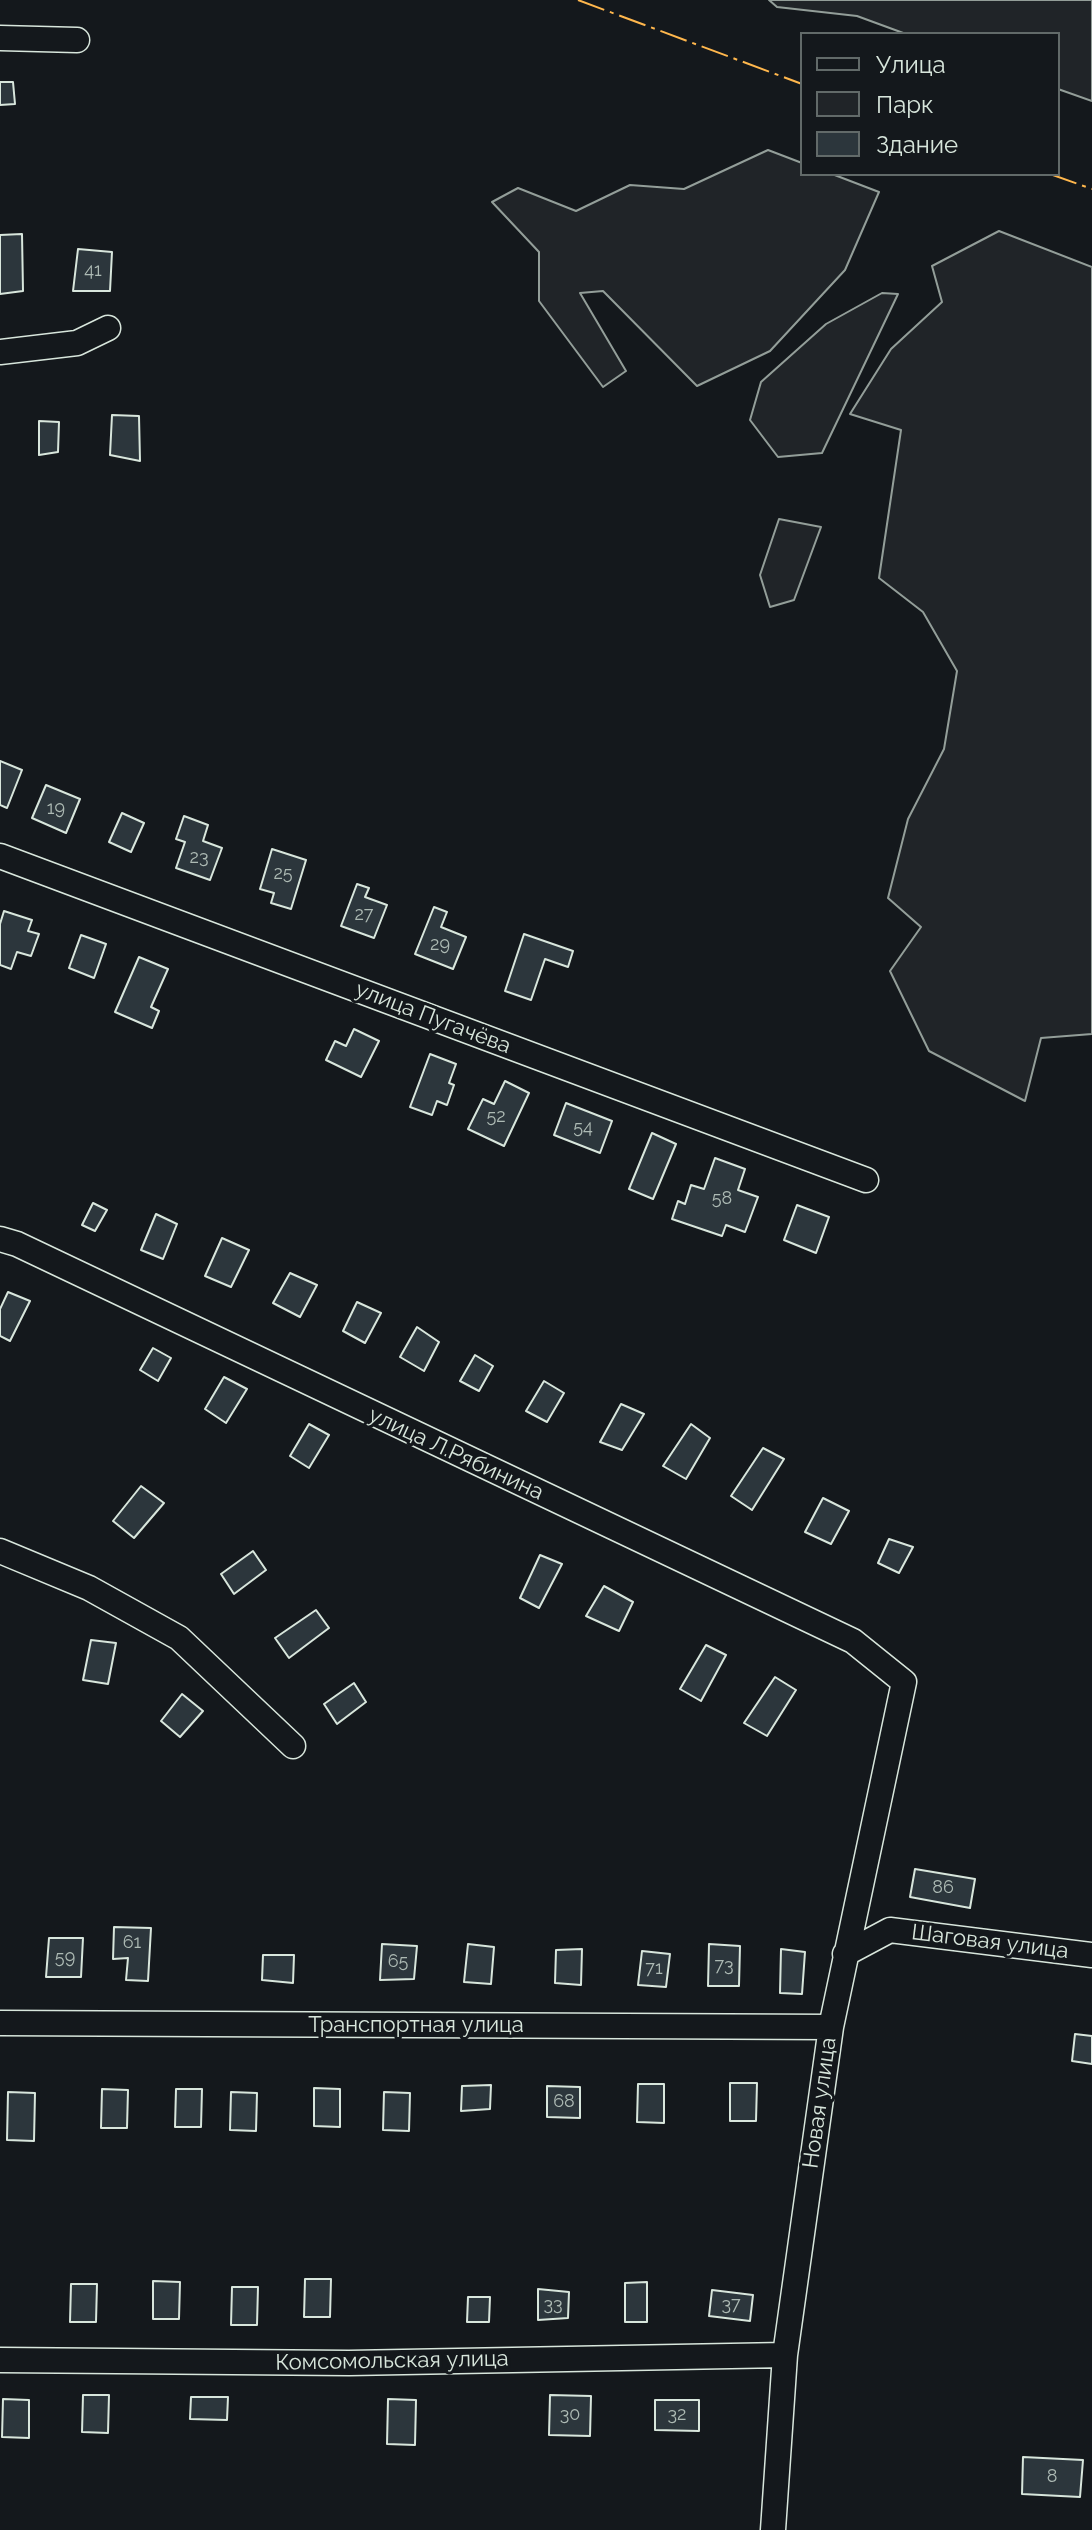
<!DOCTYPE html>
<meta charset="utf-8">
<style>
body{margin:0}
#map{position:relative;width:1092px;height:2530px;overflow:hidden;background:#14181c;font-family:Raleway,sans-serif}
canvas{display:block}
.legend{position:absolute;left:800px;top:32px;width:260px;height:144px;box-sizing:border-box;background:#14181c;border:2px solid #626a69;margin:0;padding:10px 14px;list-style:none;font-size:24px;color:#d8e6dc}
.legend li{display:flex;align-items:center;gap:16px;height:40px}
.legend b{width:40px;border:2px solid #626a69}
</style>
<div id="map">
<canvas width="1092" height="2530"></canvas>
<ul class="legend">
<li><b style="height:10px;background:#14181c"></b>Улица</li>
<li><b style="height:22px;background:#202428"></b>Парк</li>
<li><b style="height:22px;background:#2c363c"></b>Здание</li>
</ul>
</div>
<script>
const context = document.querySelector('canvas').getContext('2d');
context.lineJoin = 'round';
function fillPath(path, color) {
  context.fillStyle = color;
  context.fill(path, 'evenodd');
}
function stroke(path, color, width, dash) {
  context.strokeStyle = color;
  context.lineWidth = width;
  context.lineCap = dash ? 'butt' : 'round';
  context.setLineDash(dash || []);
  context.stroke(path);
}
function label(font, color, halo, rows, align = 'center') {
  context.font = font + ' Raleway,sans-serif';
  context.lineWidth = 6;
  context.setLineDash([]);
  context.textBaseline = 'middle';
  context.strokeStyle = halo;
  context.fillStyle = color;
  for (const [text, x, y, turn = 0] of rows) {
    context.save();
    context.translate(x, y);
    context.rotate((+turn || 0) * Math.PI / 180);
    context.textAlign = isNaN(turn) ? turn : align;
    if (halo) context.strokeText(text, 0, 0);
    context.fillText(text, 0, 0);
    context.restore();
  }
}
const green = new Path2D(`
 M769,0H1092V101L1058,89V34H906L857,16L777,7Z
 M768,150L802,163V174H832L879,192L845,270L770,351L697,386L603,291L580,293L626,371L603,387L539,301V252L492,202L518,188L576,211L630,185L684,189Z
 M999,231L1092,267V1034L1041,1038L1025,1101L929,1051L890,971L921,927L888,898L908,819L944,749L957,671L923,612L879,578L901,430L850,414L891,349L942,302L932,266Z
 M882,293L898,294L822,453L778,457L750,420L761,382L826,324Z
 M779,519L821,527L794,600L770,607L760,575Z`);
const building = new Path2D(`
 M0,82H13L15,104L0,105Z
 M22,234L23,291L0,294V235Z
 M78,249L112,252L110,291H73Z
 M112,415L139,416L140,461L110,455Z
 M39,421L59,422L58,452L39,455Z
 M0,761L22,770L7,808L0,805Z
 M46,785L80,799L66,833L32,818Z
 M122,813L144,823L131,852L109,842Z
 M184,816L208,825L203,841L222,848L210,880L176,868L185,842L176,839Z
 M272,849L306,860L291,909L271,903L274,893L260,889Z
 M357,884L369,888L365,897L387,905L374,938L341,926Z
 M434,907L447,912L441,927L466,937L453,969L415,954Z
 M4,911L32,920L28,931L39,934L31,956L17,952L11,969L0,965V924Z
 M524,934L573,951L568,967L545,959L531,1000L505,991Z
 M81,935L106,944L94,978L69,968Z
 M139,957L168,969L151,1007L159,1011L152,1028L115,1012Z
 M354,1029L379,1041L361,1077L326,1060L335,1041L346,1046Z
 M430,1054L456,1064L449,1083L454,1085L447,1105L437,1101L432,1115L410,1107Z
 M505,1081L529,1093L504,1146L468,1129L483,1099L494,1104Z
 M566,1103L612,1121L600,1153L554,1135Z
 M652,1133L676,1144L653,1199L629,1189Z
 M715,1158L745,1169L738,1190L758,1197L745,1232L726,1225L722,1236L672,1219L678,1201L685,1204L691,1185L704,1189Z
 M93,1203L107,1210L95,1231L82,1225Z
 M797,1205L829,1217L816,1253L784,1240Z
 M156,1214L177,1224L163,1259L141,1250Z
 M222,1238L249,1250L231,1287L205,1276Z
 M290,1273L317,1285L300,1317L273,1303Z
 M8,1292L30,1301L10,1341L0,1336V1309Z
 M357,1302L381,1313L365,1343L343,1331Z
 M417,1327L439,1342L424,1371L400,1357Z
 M153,1348L171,1358L158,1381L140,1370Z
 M475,1355L493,1366L479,1391L460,1381Z
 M224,1377L247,1389L226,1423L205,1409Z
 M544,1381L564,1393L547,1422L526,1411Z
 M621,1404L644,1414L622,1450L600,1442Z
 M309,1424L329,1435L309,1468L290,1456Z
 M691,1424L710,1438L686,1479L663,1466Z
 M763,1448L784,1459L752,1510L731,1496Z
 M141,1486L164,1503L134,1538L113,1521Z
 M823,1498L849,1511L831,1544L805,1532Z
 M889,1539L913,1547L899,1573L878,1563Z
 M253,1551L266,1570L234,1594L221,1574Z
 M540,1555L562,1564L539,1608L520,1598Z
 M604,1586L633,1602L619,1631L586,1616Z
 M316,1610L329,1628L289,1658L275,1638Z
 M91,1640L116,1643L108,1684L83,1680Z
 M706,1645L726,1655L701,1701L680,1689Z
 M775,1677L796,1690L767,1736L744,1723Z
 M354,1683L366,1702L337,1724L324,1704Z
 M182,1694L203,1711L180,1737L161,1721Z
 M915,1869L975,1879L970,1908L910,1897Z
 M114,1927L151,1928L148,1981L126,1980L128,1958L113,1959Z
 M49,1938H83L81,1977H46Z
 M382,1944L417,1946L414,1979L380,1980Z
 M468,1944L494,1947L491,1984L464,1982Z
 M709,1944L740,1946L739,1986H708Z
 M582,1949L581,1985L555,1983L556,1950Z
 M781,1949L805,1952L802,1994L780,1993Z
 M642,1951L670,1954L666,1987L638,1985Z
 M263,1955H294L293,1983L262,1980Z
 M1075,2034L1092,2036V2064L1072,2061Z
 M730,2083H757L756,2121H730Z
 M638,2084H664V2123L637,2122Z
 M491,2085L490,2109L461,2111L462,2086Z
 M547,2086L580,2087V2118L547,2117Z
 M314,2088L340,2089V2127L314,2126Z
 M102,2089L128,2090L127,2128H101Z
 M176,2089H202L201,2127H175Z
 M8,2092L35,2093L34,2141L7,2140Z
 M231,2092L257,2093L256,2131L230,2130Z
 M384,2092L410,2093L409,2131L383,2130Z
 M305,2279H331L330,2317H304Z
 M153,2281L180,2282L179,2319H153Z
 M647,2282V2322H625V2283Z
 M71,2284H97L96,2322H70Z
 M232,2287H258L257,2325H231Z
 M538,2289L569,2292L568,2318L538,2320Z
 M712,2290L753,2295L750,2321L709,2316Z
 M468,2297H490L489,2322H467Z
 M83,2395H109L108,2433L82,2432Z
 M550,2395L591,2396L590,2436L549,2435Z
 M191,2397H228L227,2420L190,2419Z
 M3,2399L29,2400V2438L2,2437Z
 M388,2399L416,2400L415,2445L387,2444Z
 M655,2400H699V2431L655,2430Z
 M1023,2457L1083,2460L1080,2497L1022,2494Z`);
const minor = new Path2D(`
 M0,38L77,40
 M0,352L77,343L108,328
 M0,856L866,1180
 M0,1239L17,1244L853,1641L904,1682L831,2027L785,2355L773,2530
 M0,1551L89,1588L179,1638L293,1746
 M845,1954L890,1930L1092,1955
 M0,2023L831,2027
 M0,2360L349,2363L785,2355`);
const power = new Path2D(`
 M578,0L802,84
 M1050,174L1092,189`);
const numberNames = [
 ["41",93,271],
 ["19",56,809],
 ["23",199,858],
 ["25",283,874],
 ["27",364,915],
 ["29",440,945],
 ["52",496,1117],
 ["54",583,1128],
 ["58",722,1199],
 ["86",943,1888],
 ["61",132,1943],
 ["59",65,1958],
 ["65",398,1962],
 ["73",724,1966],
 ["71",654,1969],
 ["68",564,2102],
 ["33",553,2305],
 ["37",731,2305],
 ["30",570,2415],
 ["32",677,2415],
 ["8",1052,2477]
];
const streetNames = [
 ["улица Пугачёва",433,1018,21],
 ["улица Л.Рябинина",456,1454,25],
 ["Шаговая улица",990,1942,7],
 ["Транспортная улица",416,2025],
 ["Новая улица",820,2103,-82],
 ["Комсомольская улица",392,2361,-1]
];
fillPath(green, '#202428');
stroke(green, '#939e99', 2);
fillPath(building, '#2c363c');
stroke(building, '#d8e6dc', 2);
stroke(minor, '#d8e6dc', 27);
stroke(minor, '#14181c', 24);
stroke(power, '#ffb74d', 2, [28, 6, 4, 6]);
label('18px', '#adbab4', null, numberNames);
label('22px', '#d8e6dc', '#14181c', streetNames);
</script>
